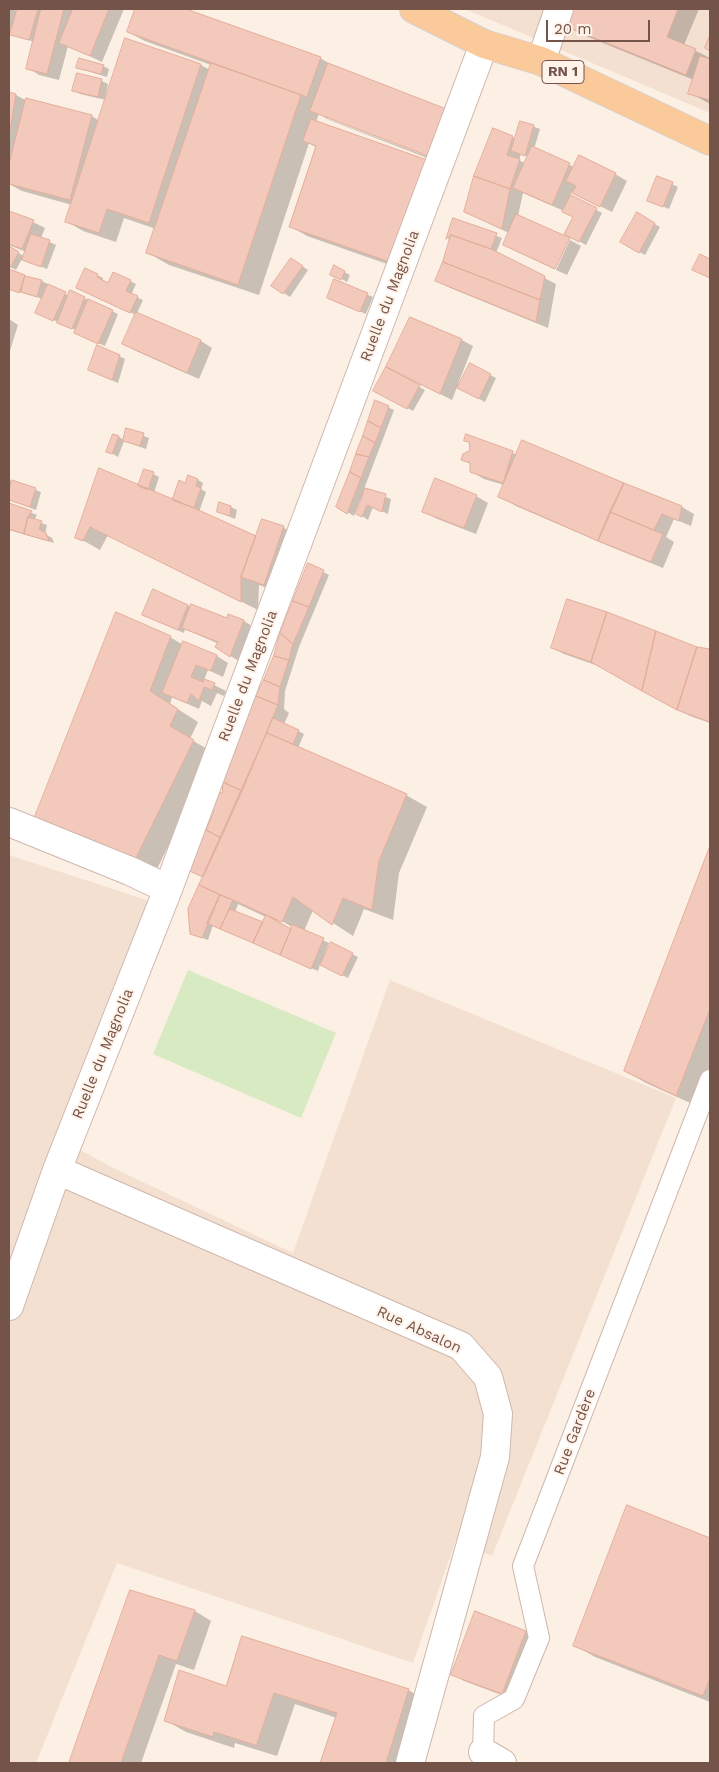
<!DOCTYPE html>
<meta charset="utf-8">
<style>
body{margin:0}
#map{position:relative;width:719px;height:1772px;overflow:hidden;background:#fcefe3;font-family:"Work Sans",sans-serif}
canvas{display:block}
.frame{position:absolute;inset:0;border:10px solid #745349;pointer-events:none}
.scale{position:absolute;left:546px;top:20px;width:104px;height:22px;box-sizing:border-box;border:2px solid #745349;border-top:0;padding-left:6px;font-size:15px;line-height:18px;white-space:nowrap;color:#745349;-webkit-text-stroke:4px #fff3e9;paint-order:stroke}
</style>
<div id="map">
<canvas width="719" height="1772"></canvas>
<div class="frame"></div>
<div class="scale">20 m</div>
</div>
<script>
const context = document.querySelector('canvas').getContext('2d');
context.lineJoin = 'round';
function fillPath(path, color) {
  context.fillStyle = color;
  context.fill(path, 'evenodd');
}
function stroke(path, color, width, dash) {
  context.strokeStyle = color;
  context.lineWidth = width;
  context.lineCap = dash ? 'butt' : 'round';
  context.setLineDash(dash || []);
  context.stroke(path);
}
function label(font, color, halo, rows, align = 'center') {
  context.font = font + ' "Work Sans",sans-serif';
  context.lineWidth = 4;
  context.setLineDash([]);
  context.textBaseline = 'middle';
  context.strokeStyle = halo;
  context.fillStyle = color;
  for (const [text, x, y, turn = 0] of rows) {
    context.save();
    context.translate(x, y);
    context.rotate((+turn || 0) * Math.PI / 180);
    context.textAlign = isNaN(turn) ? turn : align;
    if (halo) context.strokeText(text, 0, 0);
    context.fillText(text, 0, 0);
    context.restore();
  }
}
const residential = new Path2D(`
 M465,9H710V113Z
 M9,855L168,907L75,1147L111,1167L293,1253L390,980L676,1098L492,1556L456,1540L413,1663L117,1563L36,1763H9Z`);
const green = new Path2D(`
 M188,970L336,1033L301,1118L153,1054Z`);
const shadow = new Path2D(`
 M9,9H124L102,62L68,46L59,80L39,75L28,68L34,42L11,34L12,30L9,29Z
 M136,9H182L320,58L337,68L448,166L329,120L319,114L316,122L410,272L307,236L290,226L317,148L309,143L259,295L169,265L148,253L156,229L124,218L116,242L83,231L66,221L72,205L22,191L9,184V94L16,95L27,101V99L92,116L99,121L106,100L80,94L74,90L77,75L102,81L108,84L105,98L106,99L126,40L201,65L210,70L211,65L145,41L128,32ZM328,116L437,158V160L328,119Z
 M570,9H699L684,45L710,58V104L690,93L694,80L581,34L564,24Z
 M103,66L109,69L107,77L84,70L78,67Z
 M521,122L540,129L534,149L574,167L615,174L627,181L612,212L572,192L570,196L602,213L586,245L566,234L574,217L564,211L523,193L518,216L568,239L554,269L516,251L509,233L465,212L493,130L516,139ZM521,154L529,157L526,164L519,160Z
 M672,184L678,187L669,209L654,203Z
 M9,212L33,222L45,228L41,238L56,245L47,269L22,259L16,270L9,266V248L24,256L26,252L9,245Z
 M637,214L660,227L645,255L622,242Z
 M454,220L502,238L496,253L556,284L548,328L448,287L437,280L450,240L448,239Z
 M570,240L581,246L567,275L556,270Z
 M297,263L308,270L290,297L273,286Z
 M335,267L350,275L347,282L338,277Z
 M86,270L103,278L102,281L109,285L130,281L136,284L131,295L143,300L137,313L201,341L212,348L199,379L136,351L124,344L136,315L84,291Z
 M9,271L42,281L69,296L71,292L118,314L105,346L81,336L76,330L42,315L43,299L9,289Z
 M335,281L373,297L366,314L334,301Z
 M9,319L18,325L9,354Z
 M411,319L462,340L473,346L458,384L460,385L490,375L496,378L485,402L457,387L452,400L406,377L404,379L425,390L413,411L375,390Z
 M119,356L125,359L118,383L95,373Z
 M376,402L394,410L364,489L391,499L388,514L373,507L368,520L358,513L362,501L360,500L354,516L337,506Z
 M127,429L149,438L146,449L124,441L118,457L108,451L119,437L124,440Z
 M465,440L623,484L682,507L694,514L691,526L674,519L666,537L674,542L663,568L616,549L516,506L500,496L504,485L484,479L472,472V465L463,459L471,451V443Z
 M145,470L159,477L154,493L173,501L186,485L198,480L203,483L201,489L206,492L199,512L256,538L263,520L284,528L295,534L276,591L259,585L258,610L108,535L100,550L77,537L139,487Z
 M9,480L41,492L36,510L10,500L9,503Z
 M476,496L488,503L476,534L435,518L424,511Z
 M9,504L37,515L34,520L47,525L45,534L52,538L54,543L9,530Z
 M231,507L237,510L235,519L218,512Z
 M309,565L329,575L299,647L285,691L284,709L289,713L284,724L304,734L298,748L406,795L427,807L399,873L393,920L364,909L353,936L313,910L304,931L329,943L324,955L326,956L332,944L358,957L348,978L320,964L318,971L213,925L208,940L197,936L189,909L204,877L224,795ZM238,904L266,917L263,924L235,912ZM277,918L292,927L293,931L276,920Z
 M154,591L191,607L227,619L244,621L255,628L242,663L216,647L219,644L185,629L184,633L143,615Z
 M170,637L183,645L217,656L228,663L223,677L208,670L204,680L226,691L224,696L217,693L211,706L202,701L199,709L172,697L170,704L198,722L190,739L214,753L155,873L56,830Z
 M552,648H697L710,650V723L690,716L604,668L564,654Z
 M710,850V1072L697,1106L646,1083L625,1071Z
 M628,1507L710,1539V1702L595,1657L574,1645Z
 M131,1592L195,1611L211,1621L194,1670L176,1664L141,1763H70Z
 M526,1632L537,1639L515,1700L464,1681L452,1674Z
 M227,1687L408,1690L429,1702L410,1763H322L337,1718L295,1704L277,1756L235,1743L234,1748L186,1732L165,1720Z`);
const building = new Path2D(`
 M17,9H38L29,40L10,35Z
 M41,9H64L47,74L26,69Z
 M73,9H109L90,56L59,43Z
 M135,9H186L321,57L307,97L127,32Z
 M569,9H678L667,37L696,49L686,75L562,25Z
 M710,35V51L705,48Z
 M125,38L201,64L149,223L107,209L99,233L65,222Z
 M700,56L710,59V100L688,94Z
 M79,58L104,65L101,74L76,68Z
 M211,63L301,95L238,285L146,253Z
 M328,63L449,110L431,157L310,111Z
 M77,73L102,79L98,97L72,91Z
 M9,92L16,94L9,137Z
 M26,98L92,115L70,200L9,184V164Z
 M311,119L427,160L393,263L289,227L316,146L303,141Z
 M520,121L534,125L525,156L511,151Z
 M493,128L513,136L507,155L520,159L510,189L474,176Z
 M532,146L570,163L552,205L513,188Z
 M579,155L616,173L600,207L572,193L576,186L566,181Z
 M474,176L510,189L502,229L464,212Z
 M657,176L673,182L663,207L647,201Z
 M571,195L597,208L579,242L564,234L573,217L562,212Z
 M9,211L34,220L22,249L9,244Z
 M637,212L655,223L639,253L620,242Z
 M516,214L570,238L555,269L503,245Z
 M453,218L497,233L491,249L451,235L446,239Z
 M31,234L50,240L41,267L22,260Z
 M451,235L491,249L545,276L540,300L443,262Z
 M9,246L19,252L10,268L9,267Z
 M700,254L710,259V278L692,270Z
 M291,258L303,266L283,294L271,286Z
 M443,262L540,300L536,322L435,281Z
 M334,265L345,271L341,280L330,275Z
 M85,268L98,274L97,277L108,283L113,272L131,280L126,291L138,296L130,313L76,288Z
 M9,269L25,275L19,293L9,289Z
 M25,276L42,280L37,297L21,292Z
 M334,279L368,293L360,312L327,298Z
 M48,284L66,292L53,321L35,313Z
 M70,290L85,297L72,329L57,323Z
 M88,299L113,310L98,344L74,333Z
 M136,312L201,340L187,373L122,344Z
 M410,317L462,339L440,394L386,367Z
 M97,345L120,355L112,380L88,370Z
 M470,363L491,374L479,399L457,388Z
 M386,367L420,385L407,409L373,391Z
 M375,400L389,406L381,428L368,421Z
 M368,421L381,428L375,443L363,436Z
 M126,428L144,433L140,446L123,441Z
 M113,434L119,436L112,454L106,452Z
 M466,434L513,451L503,483L470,472V463L461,460L463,454L470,450L469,442L464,441Z
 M363,436L375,443L369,457L356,454Z
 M522,440L624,483L598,541L498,497Z
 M356,454L369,457L361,478L350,472Z
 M99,468L194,508L256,536L241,577V602L90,527L83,541L75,538Z
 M144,469L154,472L148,490L138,486Z
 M350,472L361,478L347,514L336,507Z
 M188,475L198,479L196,486L201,488L194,508L172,500L179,480L185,483Z
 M435,478L477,495L464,528L422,512Z
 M12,480L36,488L30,507L9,500V490Z
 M624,483L682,506L679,521L662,514L654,530L610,512Z
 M365,488L386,494L382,512L367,505L362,517L356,514Z
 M219,502L231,506L230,516L217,512Z
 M9,503L32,511L28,517L24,534L9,529Z
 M610,512L663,534L651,562L598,541Z
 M28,517L42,521L39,529L46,533L49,541L24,534Z
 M262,519L284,526L264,585L241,577Z
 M308,563L324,570L309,607L293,601Z
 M153,589L188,605L178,630L142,615Z
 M567,599L607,612L591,662L551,648Z
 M293,601L309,607L293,644L280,633Z
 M191,604L227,618L228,614L244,620L230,657L215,647L218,642L182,628Z
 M116,612L171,636L150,691L178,709L170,726L194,740L134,862L34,819Z
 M607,612L656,631L642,691L591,662Z
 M656,631L697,647L677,710L642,691Z
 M280,633L293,644L289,660L274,656Z
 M183,641L217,655L211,671L196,665L191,677L203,682L204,679L215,683L212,690L204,687L199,701L191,694L187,703L162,693Z
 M697,647L710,649V722L677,710Z
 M274,656L289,660L280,687L264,680Z
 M264,680L280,687L278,705L256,696Z
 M256,696L278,705L242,791L223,782Z
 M273,718L299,730L293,744L267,733Z
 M267,733L407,794L379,861L372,910L343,898L332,925L293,897L282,922L199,885Z
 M223,782L242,791L221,838L206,830L214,811L209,808L217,791L222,793Z
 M206,830L221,838L203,877L187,870Z
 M710,846V1009L676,1096L624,1071Z
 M199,885L220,895L202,938L190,934L188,909Z
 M220,895L233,900L220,929L207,923Z
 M230,909L263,922L253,943L220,929Z
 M266,915L291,929L280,955L253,943Z
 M291,924L324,938L311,969L280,955L291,929Z
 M331,942L353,953L342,976L320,965Z
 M627,1505L710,1538V1678L703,1696L573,1646Z
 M130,1590L195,1610L177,1661L159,1655L121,1763H69Z
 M475,1611L526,1631L502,1694L451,1675Z
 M242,1636L409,1689L386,1763H320L337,1713L274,1693L257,1744L258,1746L214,1732L213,1737L164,1721L179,1670L226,1686Z`);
const service = new Path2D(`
 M483,1752L484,1716L514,1699L539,1638L523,1566L710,1080`);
const minor = new Path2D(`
 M541,61L559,9
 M9,822L130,871L168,889
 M57,1170L461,1346L488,1377L498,1414L495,1457L410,1763
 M9,1306L57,1170L168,889L484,44
 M483,1752L502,1763`);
const primary = new Path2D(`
 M414,9L484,44L541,61L710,141`);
const shields = [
 [563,72,42]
];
const shieldNames = [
 ["RN 1",563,72]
];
const streetNames = [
 ["Ruelle du Magnolia",390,296,-69],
 ["Ruelle du Magnolia",248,676,-69],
 ["Ruelle du Magnolia",103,1054,-68],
 ["Rue Absalon",419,1330,25],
 ["Rue Gardère",575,1432,-69]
];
fillPath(residential, '#f4e0d1');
fillPath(green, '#d7eac1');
fillPath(shadow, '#0003');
fillPath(building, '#f2c9ba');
stroke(building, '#e4ad9b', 1);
stroke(service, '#cfb7ac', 22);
stroke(minor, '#cfb7ac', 30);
stroke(primary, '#d8cfcc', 30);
stroke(service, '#fff', 20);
stroke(minor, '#fff', 28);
stroke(primary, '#fbca9b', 28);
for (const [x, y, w] of shields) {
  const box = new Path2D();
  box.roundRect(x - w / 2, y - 11.5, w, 23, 4);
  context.fillStyle = '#fff3e9';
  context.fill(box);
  stroke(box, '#745349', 1);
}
label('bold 14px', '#745349', null, shieldNames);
label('15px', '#745349', '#fff3e9', streetNames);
</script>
